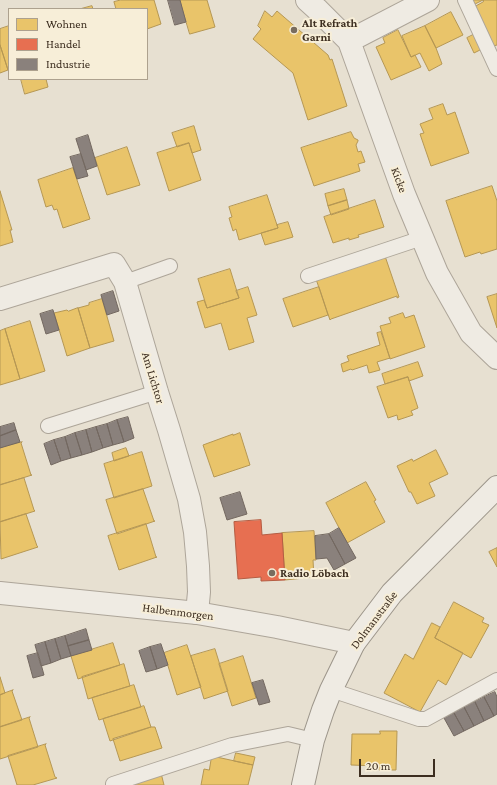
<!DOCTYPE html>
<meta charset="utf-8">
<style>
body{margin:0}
#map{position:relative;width:497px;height:785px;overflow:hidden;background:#e7e0d1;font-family:"Crimson Pro",serif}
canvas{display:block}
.legend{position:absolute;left:8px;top:8px;width:140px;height:72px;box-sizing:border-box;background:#f7eed8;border:1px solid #ada18e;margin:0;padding:5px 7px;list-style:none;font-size:12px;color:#3d2e20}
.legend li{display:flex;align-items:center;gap:8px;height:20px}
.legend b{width:20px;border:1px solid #ada18e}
.scale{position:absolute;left:359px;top:759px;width:76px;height:18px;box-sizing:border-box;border:2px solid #3d2e20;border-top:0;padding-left:5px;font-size:12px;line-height:14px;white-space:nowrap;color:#3d2e20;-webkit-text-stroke:3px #f7eed8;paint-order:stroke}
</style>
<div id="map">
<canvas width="497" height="785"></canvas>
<ul class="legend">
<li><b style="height:11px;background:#e9c46a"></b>Wohnen</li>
<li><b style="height:11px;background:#e76f51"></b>Handel</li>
<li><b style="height:11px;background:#8a817c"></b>Industrie</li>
</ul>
<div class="scale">20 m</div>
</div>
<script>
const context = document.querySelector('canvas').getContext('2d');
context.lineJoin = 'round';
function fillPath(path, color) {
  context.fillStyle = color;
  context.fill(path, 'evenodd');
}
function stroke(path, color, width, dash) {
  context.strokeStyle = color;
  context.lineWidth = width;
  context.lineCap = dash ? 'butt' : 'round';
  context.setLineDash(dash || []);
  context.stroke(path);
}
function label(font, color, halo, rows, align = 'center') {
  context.font = font + ' "Crimson Pro",serif';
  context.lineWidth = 4;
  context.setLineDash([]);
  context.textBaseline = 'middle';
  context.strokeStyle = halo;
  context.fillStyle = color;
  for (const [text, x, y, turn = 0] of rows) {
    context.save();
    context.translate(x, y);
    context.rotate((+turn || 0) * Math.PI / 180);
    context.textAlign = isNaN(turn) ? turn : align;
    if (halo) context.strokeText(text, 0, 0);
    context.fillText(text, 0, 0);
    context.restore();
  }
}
const homes = new Path2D(`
 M121,0H154L161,24L147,29V9H116L114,2Z
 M180,0H207L215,27L190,34Z
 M470,0H483L473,5Z
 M484,0H497V45L493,46L474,7L483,2Z
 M92,6L93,9H80Z
 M265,11L272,17L277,11L328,55L330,60L332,59L347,106L308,120L293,73L253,39L261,29L258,26Z
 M451,12L463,35L436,48L425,26Z
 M9,26V70H8L0,45V29Z
 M425,26L436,48L442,64L429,71L420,53L411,57L402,36Z
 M398,30L411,57L415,55L421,67L391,80L376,47L385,43L383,38Z
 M475,34L482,49L474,53L467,38Z
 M0,45L8,70L0,73Z
 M21,79H46L48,87L25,94Z
 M443,104L447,115L455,112L469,153L431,166L420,134L424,133L420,124L433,119L429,109Z
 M194,126L201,150L192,153L189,143L177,147L172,133Z
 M351,132L354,138L358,140V141L356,145L358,152L361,151L365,162L358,164L360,171L314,186L301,148Z
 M189,143L201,180L169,191L157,153Z
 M127,147L140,185L107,195L95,158Z
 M73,168L90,219L63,228L57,209L54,210L52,205L46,207L38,180Z
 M492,186L497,201V249L481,254L480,252L465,257L446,201Z
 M344,189L347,200L328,206L325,194Z
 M0,191L12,230H10L13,242L0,246Z
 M267,195L278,228L239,240L236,229L233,231L229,218L232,217L229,207Z
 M347,200L349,209L331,215L328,206Z
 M375,200L384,227L358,235L359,237L349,240V238L333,243L324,217Z
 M288,222L293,237L265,245L261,233L278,228L277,225Z
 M385,256L399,297L397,298V296L331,319L330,320L316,279Z
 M230,269L239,298L207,308L198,279Z
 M248,287L257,315L247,318L254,342L229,350L221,323L205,328L197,302L204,300L207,308L239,298L236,291Z
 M319,287L328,315L293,327L283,299Z
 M497,294V328L487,297Z
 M102,299L114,341L90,348L78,308L89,305V303Z
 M78,308L90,348L67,356L54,313L67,310L68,311Z
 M403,313L405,318L414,315L425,347L390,359L380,326L391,323L389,318Z
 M30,321L45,371L20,379L5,329Z
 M5,329L20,379L0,385V331Z
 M381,332L390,358L377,362L380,370L369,373L367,365L352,370L351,369L343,372L341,364L349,361L347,356L380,345L377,333Z
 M418,362L423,376L409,381L408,377L385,384L382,374Z
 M408,377L418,408L411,411L413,415L398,420L397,415L388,418L377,387Z
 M240,433L250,465L214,477L203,445L233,434V435Z
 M22,442L21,443L31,475H32L0,485V448Z
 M126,448L129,456L114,461L112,453Z
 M436,450L448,474L429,483L435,496L417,504L411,492H409L397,466L412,459L413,461Z
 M142,452L152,486L114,498L104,464Z
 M24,478L34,510L35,511L0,522V485Z
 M366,482L376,500L374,501L385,522L347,543L326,503Z
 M143,489L154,521H155L117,534L106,500Z
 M26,514L37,546L38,547L1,559L0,522Z
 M146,524L156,557H157L119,570L108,536Z
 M314,531L316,560H313L314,577L285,580L282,533Z
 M497,548V567L489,552Z
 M454,602L484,618L482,622L489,625L471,658L435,638Z
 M432,623L440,627L435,638L463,653L446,685L438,680L420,712L384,693L405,654L413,659Z
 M113,643L120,665L78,679L71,656Z
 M187,645L201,687L177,695L164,653Z
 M215,649L228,691L204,699L191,656Z
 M243,656L256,698L232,706L219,664Z
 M124,664L130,686L88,699L82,677Z
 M0,677L5,693L0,695Z
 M134,685L141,707L99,720L92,698Z
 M13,690L12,691L22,720L0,727V695Z
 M144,706L151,727L110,741L103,719Z
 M30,717L29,718L38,747L0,759V727Z
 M151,727H155L162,748L120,761L113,739Z
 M380,731H397L396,770H379V766L351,765L352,734H380Z
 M46,744L45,745L55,777L57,778L33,785H17L8,756Z
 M236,753L255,757L253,765L234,761Z
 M212,756L253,765L248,785H201L204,769L209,770Z
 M161,773L164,785H124Z`);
const shops = new Path2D(`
 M261,520L262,535L282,533L285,580L261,581V577L238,579L234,522Z`);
const industry = new Path2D(`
 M168,0H180L186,22L175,25Z
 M88,135L97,166L86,170L76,139Z
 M81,154L88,176L77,179L70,157Z
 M113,291L119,311L107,315L101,295Z
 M53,310L59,330L46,334L40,314Z
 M128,417L134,438L124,442L117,420Z
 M117,420L124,442L113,445L107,424Z
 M14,423L16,430L0,436V427Z
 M107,424L113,445L103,448L96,427Z
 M96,427L103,448L92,452L86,430Z
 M16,430L20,442L0,448V436Z
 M86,430L92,452L82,455L75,433Z
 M75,433L82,455L71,458L65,437Z
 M65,437L71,458L61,461L54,440Z
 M54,440L61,461L51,465L44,444Z
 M240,492L247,514L227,520L220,498Z
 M339,528L356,558L345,564L329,534Z
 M329,534L345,564L334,570L327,558L316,559L315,536Z
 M86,629L89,640L68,646L65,636Z
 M65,636L71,656L61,659L55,639Z
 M55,639L61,659L51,663L45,642Z
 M89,640L92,650L71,656L68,646Z
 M45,642L51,663L41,666L35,645Z
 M161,644L168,665L157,669L150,647Z
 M150,647L157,669L146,672L139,651Z
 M38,653L44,675L33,678L27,656Z
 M263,680L270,702L259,705L252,683Z
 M495,692L497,697V714L494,716L484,697Z
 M484,697L494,716L484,721L475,702Z
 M475,702L484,721L474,726L464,707Z
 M464,707L474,726L464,731L454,713Z
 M454,713L464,731L454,736L444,718Z`);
const service = new Path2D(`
 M465,0L497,69
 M308,276L422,238
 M125,282L170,266
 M48,426L157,392
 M331,690L419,719H426L497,680
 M113,784L232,745L288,734L313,740`);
const minor = new Path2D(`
 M307,0L318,10L349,41L404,194L437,273L471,333L497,358
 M349,41L428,0
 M0,299L114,264L125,282L157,392L169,430L189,499L195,532L198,566L199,592L197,613`);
const tertiary = new Path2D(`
 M0,593L197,613L277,627L354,643`);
const secondary = new Path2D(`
 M303,785L313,740L323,710L331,690L354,643L392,593L497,487`);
const markers = [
 [294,30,4,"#786c5e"],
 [272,573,4,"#786c5e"]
];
const poiNames = [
 ["Alt Refrath",302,23],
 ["Garni",302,37],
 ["Radio Löbach",280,573]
];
const streetNames = [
 ["Kicke",399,180,70],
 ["Am Lichtor",153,378,73],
 ["Halbenmorgen",178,612,7],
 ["Dolmanstraße",374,620,-53]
];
fillPath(homes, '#e9c46a');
stroke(homes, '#b59754', 1);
fillPath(shops, '#e76f51');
stroke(shops, '#b45c42', 1);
fillPath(industry, '#8a817c');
stroke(industry, '#736860', 1);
stroke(service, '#ada599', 16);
stroke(minor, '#ada599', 24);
stroke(tertiary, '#ada599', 24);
stroke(secondary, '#9c958a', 24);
stroke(service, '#efebe3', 14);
stroke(minor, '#efebe3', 22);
stroke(tertiary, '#efebe3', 22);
stroke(secondary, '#efebe3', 22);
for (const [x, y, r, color] of markers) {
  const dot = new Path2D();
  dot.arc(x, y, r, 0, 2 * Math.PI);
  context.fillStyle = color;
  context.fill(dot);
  stroke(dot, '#f7eed8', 1.5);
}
label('bold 12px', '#3d2e20', '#f7eed8', poiNames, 'left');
label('12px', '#3d2e20', '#f7eed8', streetNames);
</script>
